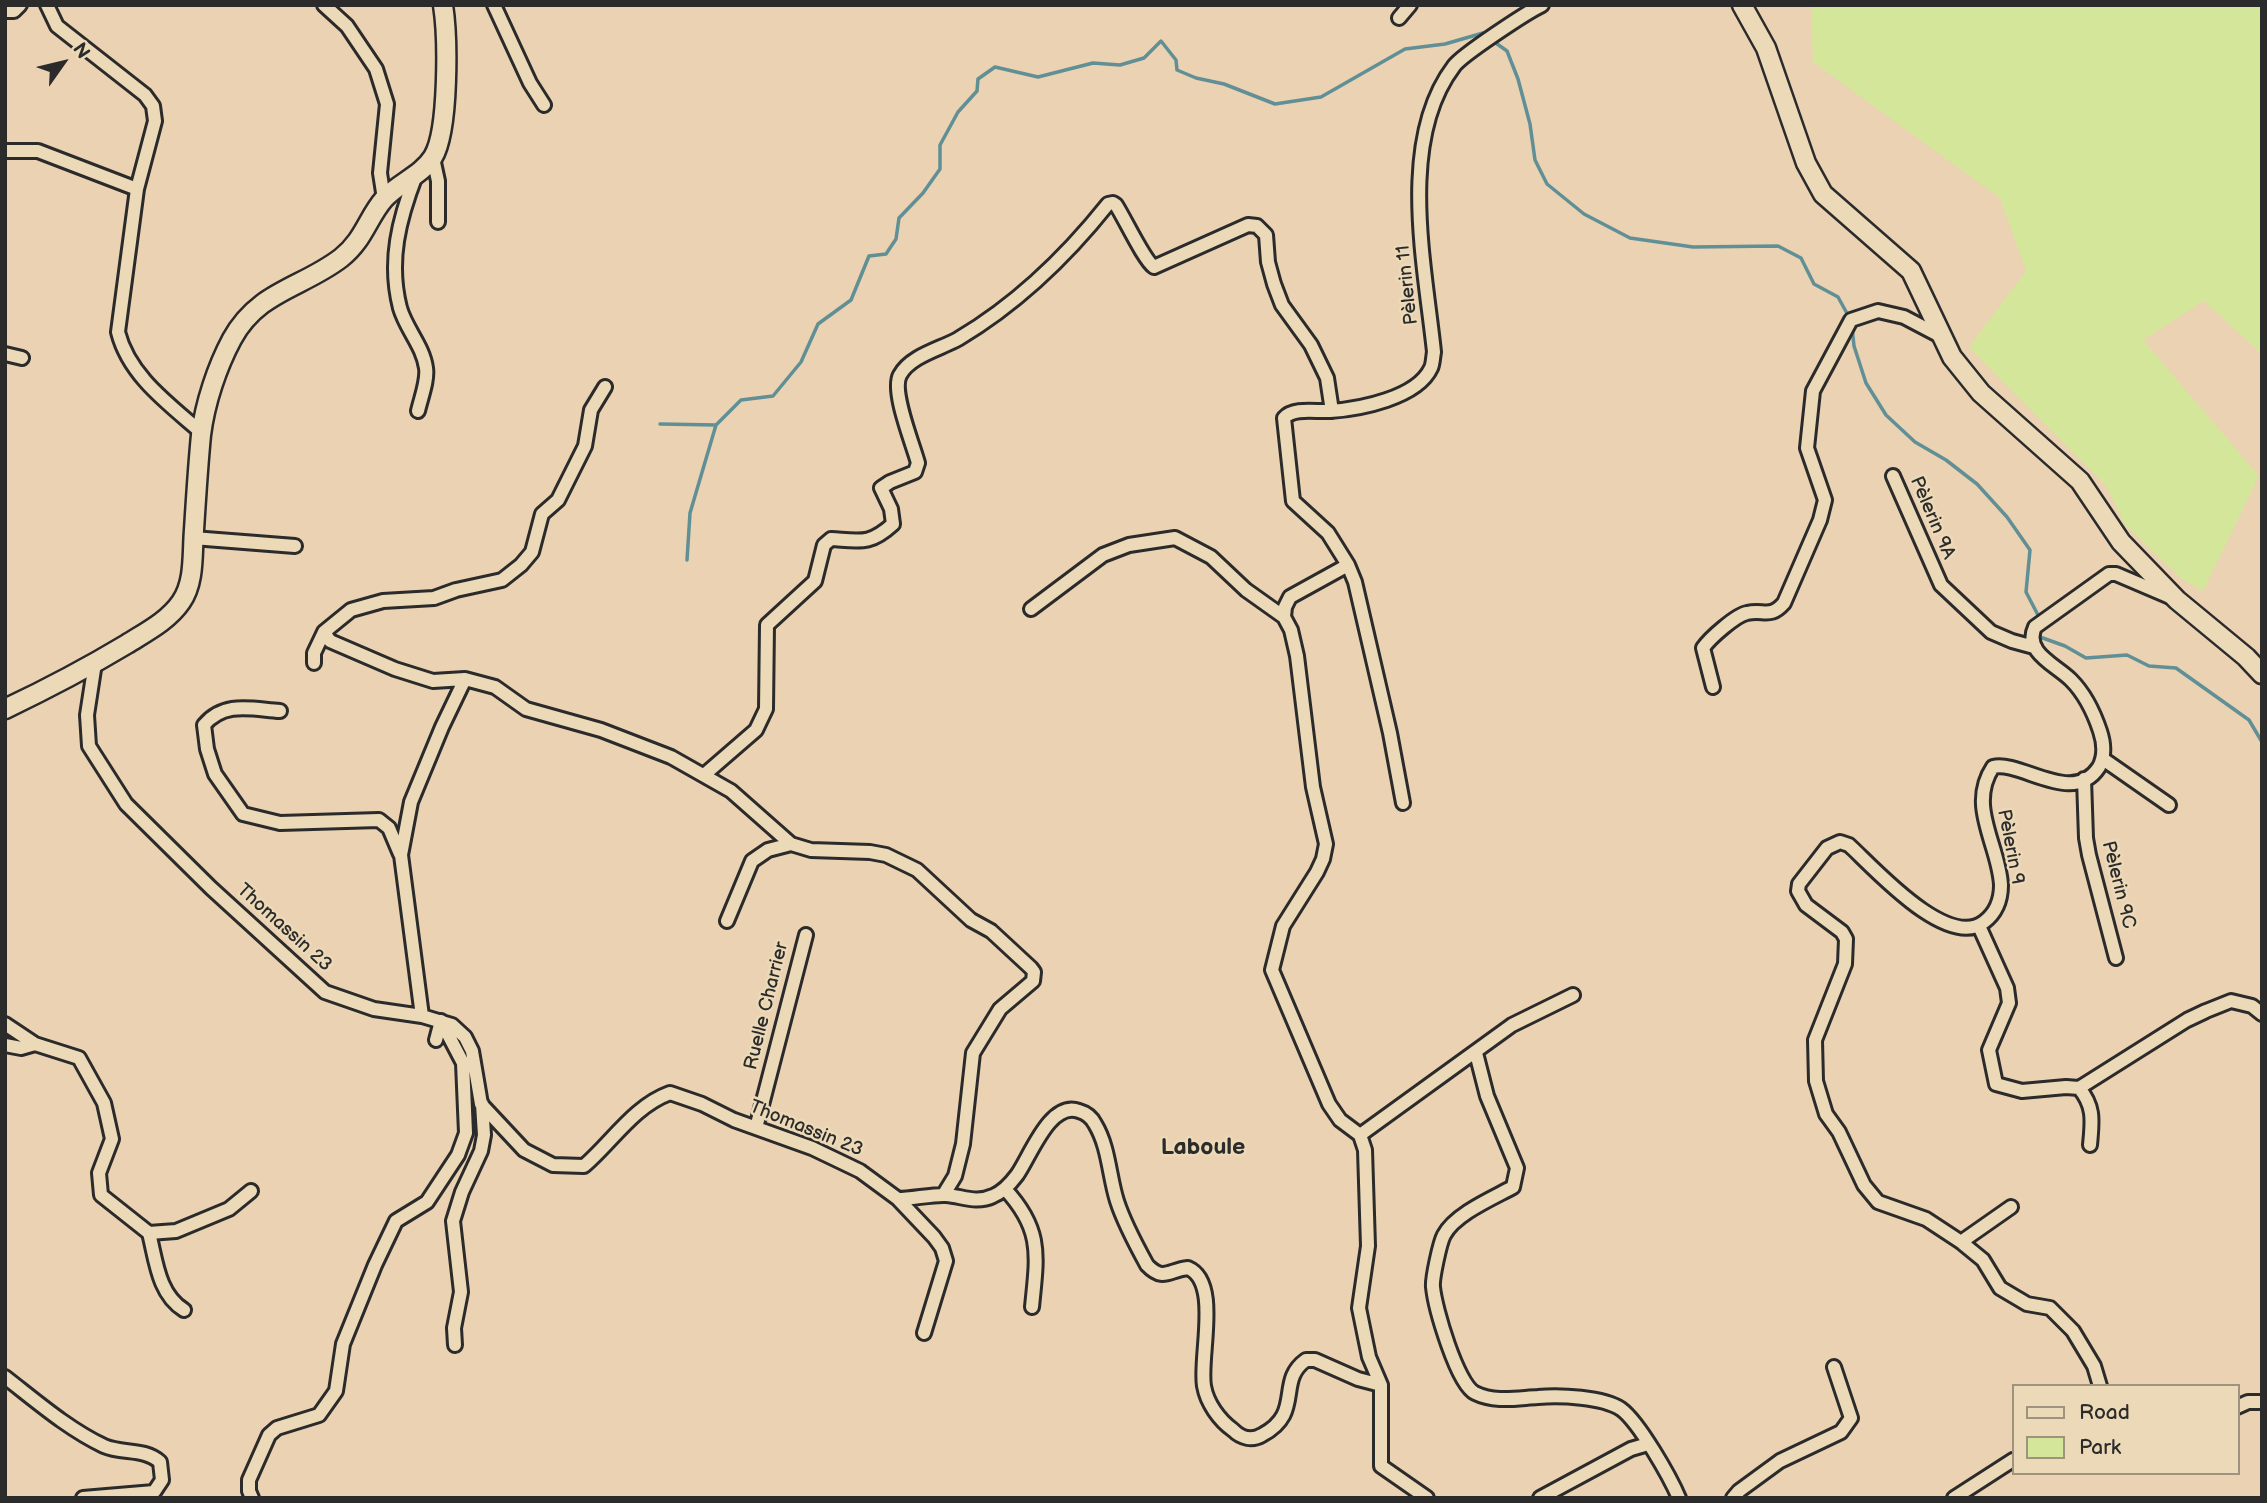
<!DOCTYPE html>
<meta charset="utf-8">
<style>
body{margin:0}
#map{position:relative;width:2267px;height:1503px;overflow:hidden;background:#ebd2b2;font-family:"Balsamiq Sans",sans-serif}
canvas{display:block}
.frame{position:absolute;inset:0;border:7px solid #2b2b2b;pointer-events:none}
.legend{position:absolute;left:2012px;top:1384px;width:228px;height:91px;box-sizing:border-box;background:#ecd9b7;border:2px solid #9f937f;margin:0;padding:9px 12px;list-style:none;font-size:21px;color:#2b2b2b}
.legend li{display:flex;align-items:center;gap:14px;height:35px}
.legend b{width:35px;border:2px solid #9f937f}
.north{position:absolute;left:28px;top:28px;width:70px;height:70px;-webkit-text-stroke:5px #ecd9b7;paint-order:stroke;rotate:56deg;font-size:19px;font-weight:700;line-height:28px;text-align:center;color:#2b2b2b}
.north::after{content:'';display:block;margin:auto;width:24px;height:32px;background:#2b2b2b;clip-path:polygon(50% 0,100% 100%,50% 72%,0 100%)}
</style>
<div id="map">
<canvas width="2267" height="1503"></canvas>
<div class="frame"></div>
<ul class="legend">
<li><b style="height:9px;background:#ecd9b7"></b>Road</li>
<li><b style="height:19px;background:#d4e69a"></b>Park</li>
</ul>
<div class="north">N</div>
</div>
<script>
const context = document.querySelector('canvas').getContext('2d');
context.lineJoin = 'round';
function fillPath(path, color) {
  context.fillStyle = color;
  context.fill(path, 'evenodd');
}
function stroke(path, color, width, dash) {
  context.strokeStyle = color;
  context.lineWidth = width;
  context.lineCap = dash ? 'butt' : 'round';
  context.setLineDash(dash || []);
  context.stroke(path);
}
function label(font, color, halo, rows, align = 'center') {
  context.font = font + ' "Balsamiq Sans",sans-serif';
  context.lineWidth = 5;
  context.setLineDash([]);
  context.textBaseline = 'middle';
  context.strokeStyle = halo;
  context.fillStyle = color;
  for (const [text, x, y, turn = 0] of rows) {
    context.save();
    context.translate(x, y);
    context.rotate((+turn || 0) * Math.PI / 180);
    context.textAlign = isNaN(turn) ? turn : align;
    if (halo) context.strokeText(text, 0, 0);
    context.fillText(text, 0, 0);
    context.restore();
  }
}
const green = new Path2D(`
 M1811,5H2262V354L2204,301L2143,340L2259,476L2203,591L2182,579L2125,525L2107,487L1969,347L2026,271L2000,198L1813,62Z`);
const stream = new Path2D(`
 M1493,41L1507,51L1518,79L1530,124L1535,160L1547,184L1584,214L1630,238L1693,247L1778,246L1801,258L1814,284L1838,297L1849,317
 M1852,327L1854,346L1866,383L1886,415L1915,442L1946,460L1977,484L2007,517L2030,550L2026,592L2039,617
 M660,424L716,425L741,400L773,396L801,362L818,324L851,300L869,256L886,254L896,239L899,218L923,193L940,169V145L958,112L977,91L978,79L995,67L1038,77L1093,63L1120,65L1144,58L1161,41L1176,60L1177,70L1196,78L1224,84L1275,104L1321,97L1405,49L1445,44L1483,33L1487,36
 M687,560L690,513L716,425
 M2040,633V637L2065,646L2086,658L2127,655L2149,666L2176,668L2249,720L2262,742`);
const street = new Path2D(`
 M47,5L57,26L145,95L153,106L155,121L137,189L118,332C129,376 169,404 202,433
 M324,5L347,26L376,69L387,104L380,173L384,199
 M494,5L530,83L544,105
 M5,11H14L20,5
 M1399,18L1410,5
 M5,151H38L137,189
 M433,158L438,181V222
 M416,175C399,219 388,261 400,308C406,329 423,346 426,368C428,380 421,398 418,411
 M5,354L22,358
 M1893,476L1941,585L1991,632L2012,641L2034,647
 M193,538L295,546
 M1348,565L1290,597L1285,607L1284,617L1291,630L1297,656L1313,787L1326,844L1323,859L1317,872L1283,926L1272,970L1329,1104L1340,1120L1360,1135L1365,1150L1368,1246L1359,1308L1369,1357L1381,1385V1466L1427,1498
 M1031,609L1103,555L1129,545L1175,538L1211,557L1246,590L1284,617
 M324,632L330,641L395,669L433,681L465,679
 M95,663L87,715L89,746L126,804L211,888L325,992L374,1009L422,1016L452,1025L465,1037L472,1051L481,1104L524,1150L553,1165L584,1166C612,1142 634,1106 670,1093L702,1104L734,1120L812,1148L860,1171L898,1199L934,1237L942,1248L946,1261L924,1333
 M314,663V653L324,632L351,610L383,601L434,598L456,590L502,580L521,565L532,552L542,514L558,500L585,446L591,410L605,387
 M1713,687L1703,648C1710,638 1736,615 1747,613C1764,609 1770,619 1784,603L1820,520L1825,500L1807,448L1813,391L1851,320L1878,311L1904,317L1944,338
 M280,711C251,709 224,701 204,725L207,749L215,774L243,814L280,823L379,820L389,828L400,854
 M2103,759L2169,805
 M704,775L756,730L766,709L767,625L815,581L824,545L831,539C861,541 870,545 893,524L891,509L881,488L890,482L915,472L918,463C913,444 891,391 900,375C910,356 940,349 958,339C1017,304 1065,258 1108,204L1113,203L1116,205C1125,219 1144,260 1154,267L1248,225L1257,226L1266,235L1268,262L1274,284L1282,305L1311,345L1327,378L1332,411
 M2084,779L2086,838L2089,855L2116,958
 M1403,803L1390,733L1355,582L1348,565L1328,533L1293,501L1284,418C1294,407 1316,412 1330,411C1360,409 1417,398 1431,368C1433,364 1433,357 1434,352C1425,265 1397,141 1454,66C1462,55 1527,12 1542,5
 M727,921L752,861L768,850L791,844L811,850L870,852L886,855L917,870L971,920L991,931L1031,968L1034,972L1033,981L1000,1009L973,1053L963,1144L955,1176L944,1194
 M1979,926L2007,988L2009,1003L1989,1050L1996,1084L2022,1091L2066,1087L2079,1088C2095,1107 2092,1122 2090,1145
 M422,1016L401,855L411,802L442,727L465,679L495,687L526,709L601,730L671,757L731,791L791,844
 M5,1024L35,1044L21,1048L5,1045
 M436,1040L441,1021
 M35,1044L79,1058L104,1103L112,1139L99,1173L101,1195L149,1233L176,1231L229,1209L251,1191
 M1476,1053L1487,1096L1517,1168L1513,1187C1493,1198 1455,1214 1444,1235C1440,1242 1432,1279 1433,1287C1435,1308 1457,1384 1475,1393C1495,1403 1518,1398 1538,1397C1560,1395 1603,1397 1621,1409C1639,1422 1670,1477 1679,1498
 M2079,1088L2187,1020L2206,1011L2231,1001L2252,1006L2262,1014
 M756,1128L806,935
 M1360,1135L1512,1025L1573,995
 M1005,1189C1043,1230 1037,1256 1032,1307
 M898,1199C911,1199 935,1194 946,1195C962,1196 976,1204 993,1196C1003,1192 1011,1183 1017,1175C1030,1157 1050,1100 1079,1111C1086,1113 1092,1118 1095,1124C1109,1147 1109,1176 1117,1201C1124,1223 1136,1245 1147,1265C1163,1282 1169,1270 1188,1268C1221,1282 1199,1357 1204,1386C1207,1403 1219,1420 1233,1430C1241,1438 1252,1441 1262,1435C1304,1413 1276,1381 1306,1360H1315L1358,1379L1381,1385
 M149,1233C156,1260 158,1294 184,1310
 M1961,1242L2011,1207
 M455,1345L454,1328L461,1292L453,1221L462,1192L481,1151L484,1135L482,1104
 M5,1377C36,1401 68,1429 104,1446C122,1454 145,1448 160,1462L162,1480L154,1492L83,1498
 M2100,1386L2094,1366L2073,1331L2050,1308L2027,1304L2000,1288L1983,1260L1961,1242L1926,1219L1878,1202L1864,1185L1839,1132L1826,1114L1816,1081L1815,1040L1845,964L1846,939L1842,932L1806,905L1798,891L1799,884L1827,848L1840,842L1849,845C1874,868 1947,950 1984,922C1996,913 2001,900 2001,885C1999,845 1967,806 1993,767C2021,760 2073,807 2099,767C2105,756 2104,743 2100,731C2094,713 2084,693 2071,680C2056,665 2023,652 2035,627L2109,574H2116L2170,597
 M2237,1407L2248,1402H2262
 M252,1498L249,1491V1480L269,1435L277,1428L319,1415L336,1391L343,1344L375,1265L396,1221L427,1202L458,1155L466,1133L463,1063L441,1021
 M1540,1498L1631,1449L1648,1444
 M1733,1498L1739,1491L1780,1461L1841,1432L1851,1418L1834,1367
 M1954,1498L2013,1460`);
const secondary = new Path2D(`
 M1742,5L1766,48L1806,163L1823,194L1911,271L1952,357L1981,393L2080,481L2121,542L2177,600L2246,657L2262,674
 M5,709C47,689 87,668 127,644C146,632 168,621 181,602C195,582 192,554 194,530C196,498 198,466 201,435C205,403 217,367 232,339C258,291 302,288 341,258C364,240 368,217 384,199C398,183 421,176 433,157C449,131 448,37 443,5`);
const streetNames = [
 ["Pèlerin 11",1408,285,-96],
 ["Pèlerin 9A",1932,518,67],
 ["Pèlerin 9",2010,847,79],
 ["Pèlerin 9C",2118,885,76],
 ["Thomassin 23",284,928,42],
 ["Ruelle Charrier",767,1006,-76],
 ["Thomassin 23",806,1129,22]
];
const quarterNames = [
 ["Laboule",1203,1148]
];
fillPath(green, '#d4e69a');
stroke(stream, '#609096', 3.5);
stroke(street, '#2b2b2b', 18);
stroke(secondary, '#2b2b2b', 23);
stroke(street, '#ecd9b7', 12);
stroke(secondary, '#ecd9b7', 18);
label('19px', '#2b2b2b', '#ecd9b7', streetNames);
label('bold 23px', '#2b2b2b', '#ecd9b7', quarterNames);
</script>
